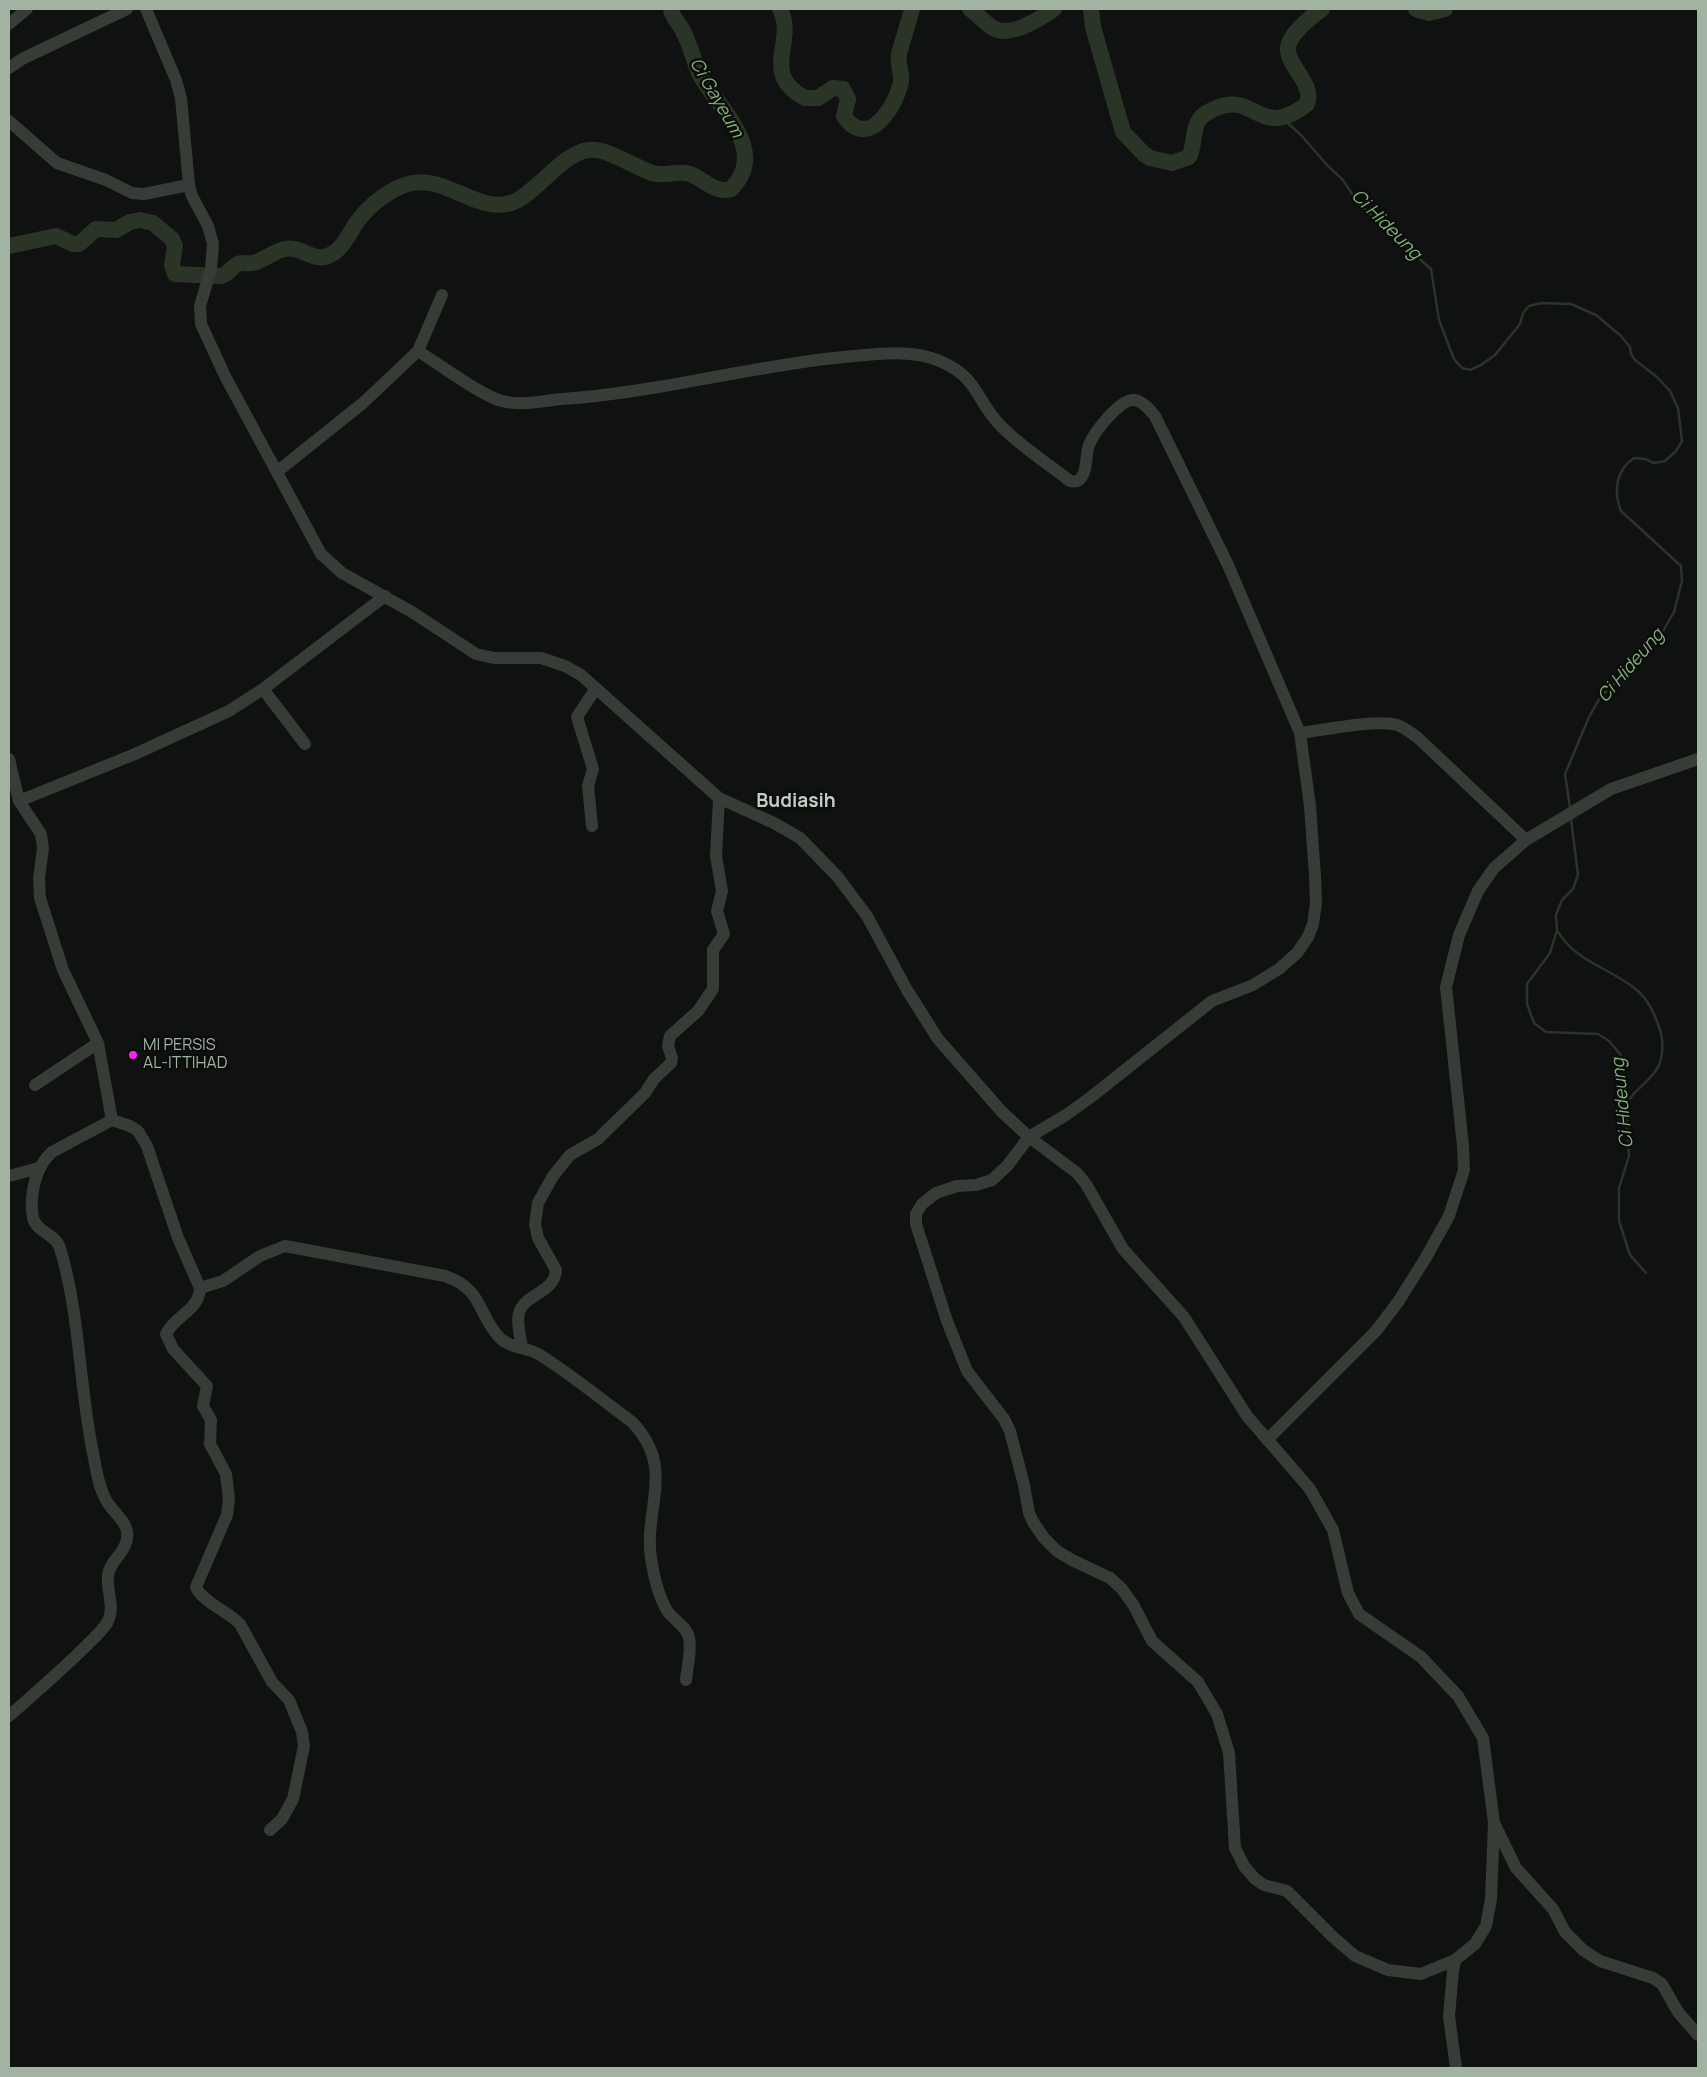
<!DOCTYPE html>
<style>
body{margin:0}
#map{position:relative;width:1707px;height:2077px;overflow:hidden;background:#101211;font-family:Manrope,sans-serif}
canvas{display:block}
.frame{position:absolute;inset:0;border:10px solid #a2b3a2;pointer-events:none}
</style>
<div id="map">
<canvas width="1707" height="2077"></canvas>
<div class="frame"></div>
</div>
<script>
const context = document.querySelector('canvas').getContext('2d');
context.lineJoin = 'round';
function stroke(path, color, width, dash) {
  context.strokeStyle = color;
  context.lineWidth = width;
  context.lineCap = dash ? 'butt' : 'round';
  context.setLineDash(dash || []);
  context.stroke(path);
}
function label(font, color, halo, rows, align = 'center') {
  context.font = font + ' Manrope,sans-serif';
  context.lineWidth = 5;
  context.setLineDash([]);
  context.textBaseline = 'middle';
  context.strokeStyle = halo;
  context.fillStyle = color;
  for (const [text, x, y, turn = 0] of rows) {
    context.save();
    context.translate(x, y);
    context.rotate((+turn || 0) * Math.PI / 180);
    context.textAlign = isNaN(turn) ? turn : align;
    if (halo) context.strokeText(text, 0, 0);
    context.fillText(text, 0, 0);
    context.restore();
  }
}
const stream = new Path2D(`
 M1282,118L1301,135L1327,165L1343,180L1356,200L1378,222L1431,269L1439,320L1454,359L1462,368L1470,370L1481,365L1495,355L1520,324L1523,313L1529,306L1541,303L1571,304L1596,315L1621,336L1630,347L1631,354L1635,360L1657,377L1670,391L1678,408L1682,441L1676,451L1665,461L1654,463L1645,459L1634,458C1616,470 1613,491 1621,511L1681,566L1682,581L1674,612L1658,640L1640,661L1601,696L1589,717L1565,774L1570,808
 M1571,819L1578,875L1573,889L1562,900L1556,915L1557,930L1550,953L1527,984V1004L1534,1023L1546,1032L1598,1034L1609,1041L1620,1054L1624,1068L1622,1087L1626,1105L1629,1156L1619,1188V1221L1630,1255L1646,1273
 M1557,930C1575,963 1613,968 1639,992C1648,1000 1654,1013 1658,1024C1663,1037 1664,1052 1659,1065C1652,1081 1635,1088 1627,1103`);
const river = new Path2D(`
 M780,9C797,41 759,74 805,98H818L833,88L843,89L848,99L844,116C868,152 897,105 901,81C902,72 897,63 899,54C903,39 908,24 912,9
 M970,9C979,15 986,25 995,29C1012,37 1041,18 1054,9
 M1091,9L1093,27L1123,132L1144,154L1150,158L1172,163L1189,157C1195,145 1192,131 1199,120C1202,115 1208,112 1214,109C1245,95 1253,118 1276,118C1286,118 1300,110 1307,104C1316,80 1277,61 1291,39C1298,27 1311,17 1322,9
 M1416,9L1429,13L1445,9
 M9,246L56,236L73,244H79L96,229L116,230L130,222L140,220L153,223L172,239L175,246L172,265L175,274L220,276C228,275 231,267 238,264C243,262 248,264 253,263C264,260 274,251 285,249C303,245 315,267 335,252C345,245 350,232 357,222C369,205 392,187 412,183C446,176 477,213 511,203C535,195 563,152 589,150C608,148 634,167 652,173C665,177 678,170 690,174C704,179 715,194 731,189C770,151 718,108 700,75C693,60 690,43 682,29C678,22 672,17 671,9`);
const minor = new Path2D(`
 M146,9L176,80L181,98L189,185L192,196L208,226L213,244L211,269L200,306L201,324L225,376L321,554L342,573L412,612L476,654L494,658H541L565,666L581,675L719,798L774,823L800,838L837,876L867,916L907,990L938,1039L1002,1112L1029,1137L1077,1173L1086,1184L1123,1249L1184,1317L1247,1416L1310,1489L1333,1530L1348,1593L1359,1614L1421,1657L1458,1696L1483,1738L1494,1823L1491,1899L1486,1926L1475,1944L1455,1960L1453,1971L1449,2016L1456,2068
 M9,24L27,9
 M9,68L22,59L127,9
 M9,121L57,163L106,180L132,193L144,194L189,185
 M418,351L442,295
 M278,471L363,403L418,351C439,364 480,395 502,401C520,406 543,401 562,399C653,393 743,368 834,358C869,355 910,347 942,362C978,378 976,400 1000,425C1020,446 1047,463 1070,481C1074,482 1078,482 1081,478C1088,470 1085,455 1089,445C1094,432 1120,399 1134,400C1143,401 1150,410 1155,416L1228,565L1300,733L1310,806L1315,876L1316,903L1313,924L1308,937L1297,953L1279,969L1253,985L1212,1001L1091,1097L1066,1115L1029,1137L1007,1166L992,1180L976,1185L957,1186L936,1193L922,1204L916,1214V1224L947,1321L967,1371L1004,1419L1010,1431L1024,1485L1029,1513L1033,1522L1044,1538L1057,1551L1072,1560L1110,1578L1122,1589L1134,1606L1152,1641L1198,1682L1217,1714L1229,1753L1235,1848L1244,1866L1255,1879L1264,1885L1287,1891L1333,1937L1355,1956L1388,1970L1421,1974L1455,1960
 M263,689L305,744
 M1300,733C1324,730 1376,719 1397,725C1404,727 1411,733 1417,737L1526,840
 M9,759L19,801L41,834L43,848L39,878L40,898L63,970L98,1043L112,1120
 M19,801L135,754L229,711L263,689L385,596
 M592,826L588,786L593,769L577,717L596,688
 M35,1085L98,1043
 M9,1176L39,1168
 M200,1288C199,1311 175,1315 166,1334L173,1349L207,1386L203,1406L211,1420L210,1444L226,1474L229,1499L227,1515L196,1587C201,1601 229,1612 240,1624L272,1682L289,1700L302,1732L304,1746L293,1799L282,1819L270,1830
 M522,1348C521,1338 516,1324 519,1313C524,1294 555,1293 556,1270L538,1238L535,1224L538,1203L553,1176L570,1155L598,1139L645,1093L654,1079L671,1063L672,1058L668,1046L670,1036L698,1011L713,989V950L724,934L717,911L722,891L716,856L719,798
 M1267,1440L1376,1331L1398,1302L1425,1259L1449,1216L1464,1170L1463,1146L1446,987L1459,935L1478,891L1494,868L1526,840L1611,789L1698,759
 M9,1716C35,1693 62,1670 87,1645C94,1638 102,1631 107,1623C116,1608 106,1591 108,1575C110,1559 130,1551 127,1531C125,1520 111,1510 106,1500C98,1486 96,1468 93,1453C79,1385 80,1314 60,1248C56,1234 36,1232 33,1218C29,1196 35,1167 52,1152L112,1120L130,1126L138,1131L147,1146L178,1238L200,1288L223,1281L260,1256L285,1246L445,1276C484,1289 478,1317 501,1339C512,1349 528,1347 540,1355C572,1375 602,1400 632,1422C678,1470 641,1510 652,1564C654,1578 660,1600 668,1612C674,1620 687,1627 689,1638C692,1650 687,1668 686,1680
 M1495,1825L1516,1868L1553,1909L1565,1932L1583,1950L1600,1961L1653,1978L1662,1984L1678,2012L1698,2035`);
const markers = [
 [133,1055,5,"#f129f1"]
];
const poiNames = [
 ["MI PERSIS",143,1046],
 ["AL-ITTIHAD",143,1064]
];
const waterNames = [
 ["Ci Gayeum",716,98,60],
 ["Ci Hideung",1386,225,45],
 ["Ci Hideung",1631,666,-49],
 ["Ci Hideung",1623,1103,-96]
];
const quarterNames = [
 ["Budiasih",796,802]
];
stroke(stream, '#2a3527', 2.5);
stroke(river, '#2a3527', 16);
stroke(minor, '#363c36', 12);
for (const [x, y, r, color] of markers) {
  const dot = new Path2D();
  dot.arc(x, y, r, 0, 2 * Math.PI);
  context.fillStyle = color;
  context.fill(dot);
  stroke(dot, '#0c0d0c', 2);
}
label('16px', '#a2b3a2', '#0c0d0c', poiNames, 'left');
label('italic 18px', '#83af78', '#0c0d0c', waterNames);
label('bold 19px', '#c3cfc3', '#0c0d0c', quarterNames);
</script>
